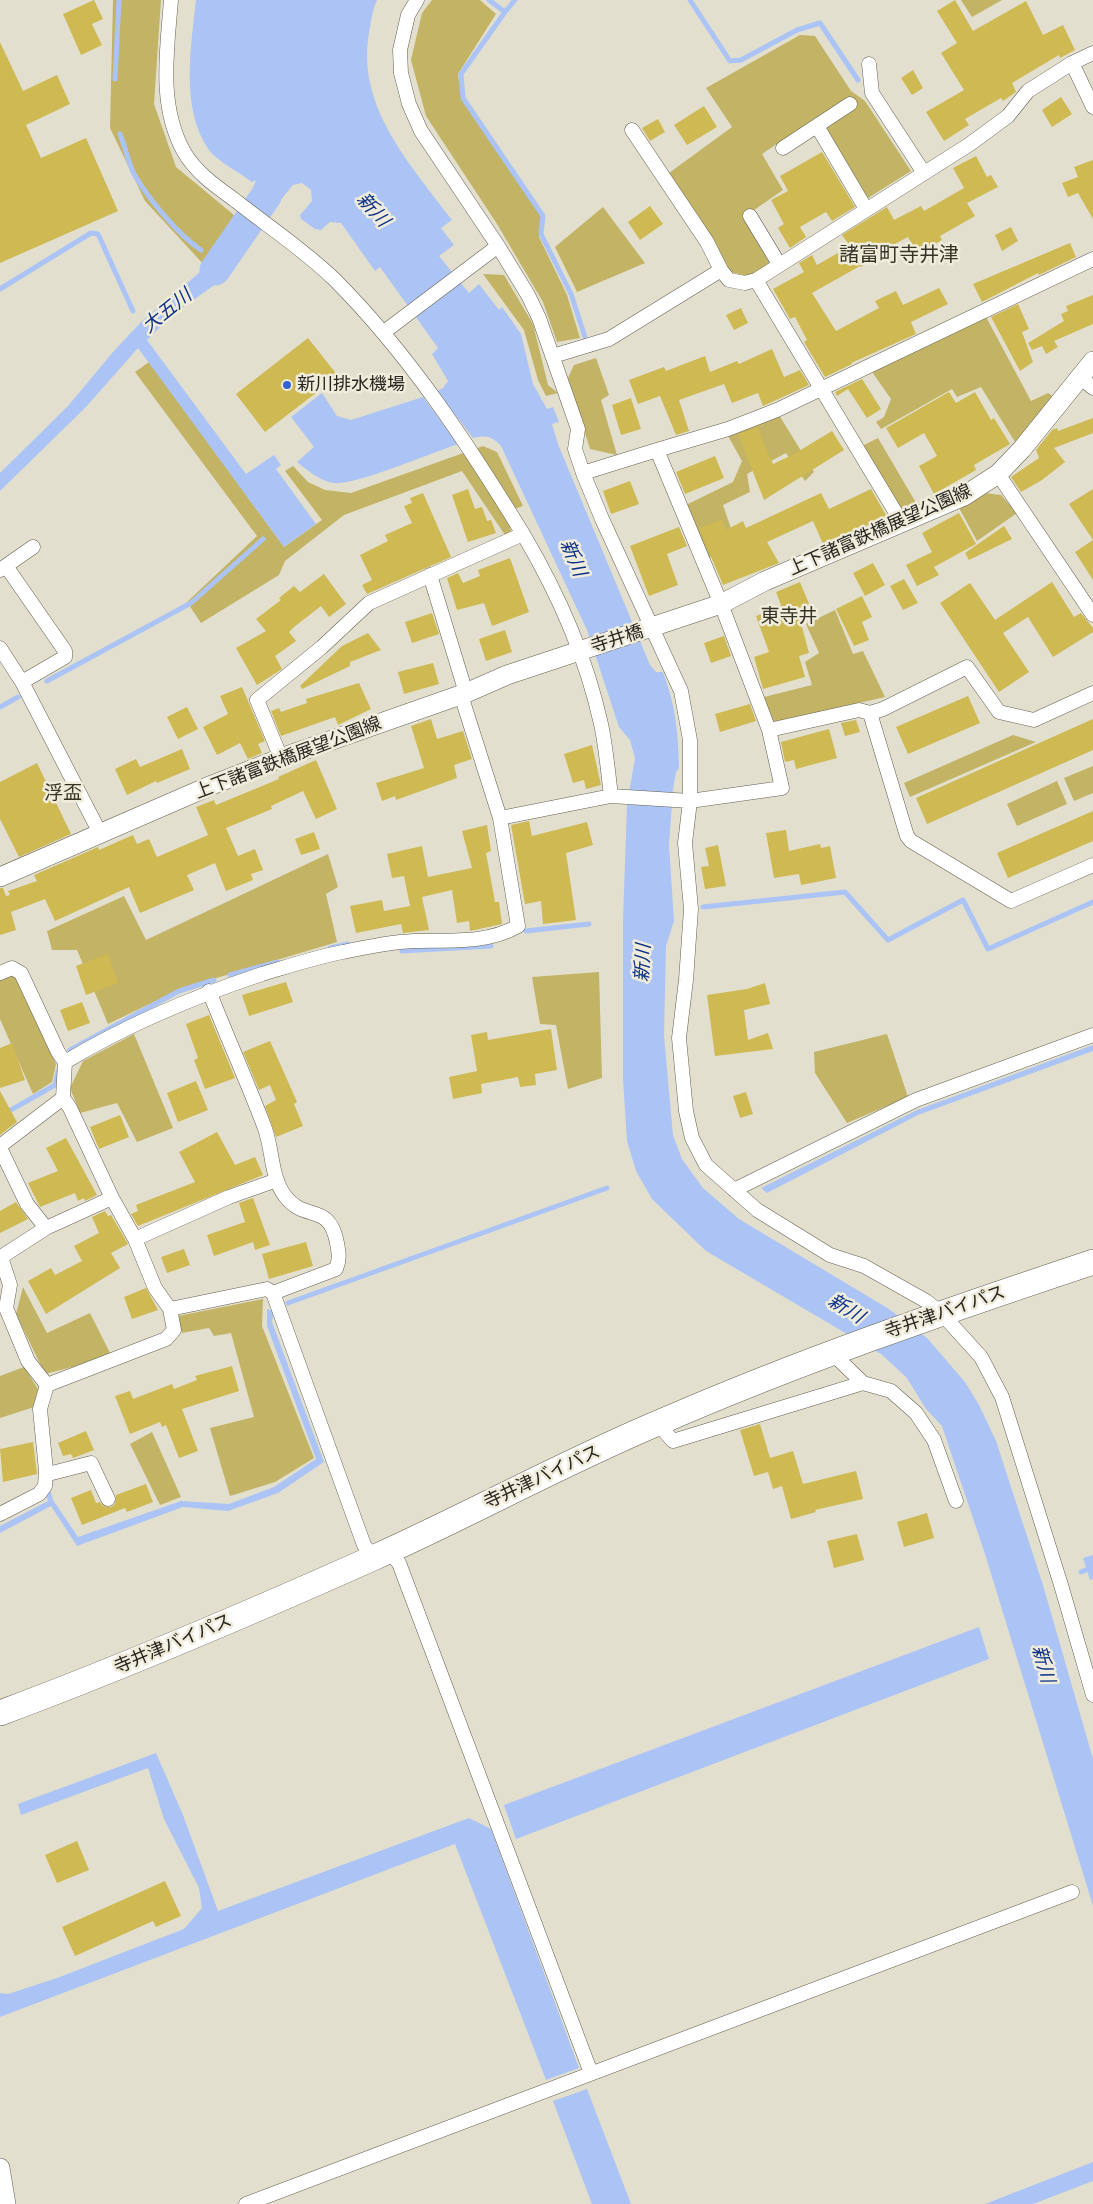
<!DOCTYPE html>
<meta charset="utf-8">
<style>
body{margin:0}
canvas{display:block;background:#e2dfce}
</style>
<canvas width="1093" height="2204"></canvas>
<script>
const context = document.querySelector('canvas').getContext('2d');
context.lineJoin = 'round';
function fillPath(path, color) {
  context.fillStyle = color;
  context.fill(path, 'evenodd');
}
function stroke(path, color, width, dash) {
  context.strokeStyle = color;
  context.lineWidth = width;
  context.lineCap = dash ? 'butt' : 'round';
  context.setLineDash(dash || []);
  context.stroke(path);
}
function label(font, color, halo, rows, align = 'center') {
  context.font = font + ' Mulish,"Noto Sans JP",sans-serif';
  context.lineWidth = 5;
  context.setLineDash([]);
  context.textBaseline = 'middle';
  context.strokeStyle = halo;
  context.fillStyle = color;
  for (const [text, x, y, turn = 0] of rows) {
    context.save();
    context.translate(x, y);
    context.rotate((+turn || 0) * Math.PI / 180);
    context.textAlign = isNaN(turn) ? turn : align;
    if (halo) context.strokeText(text, 0, 0);
    context.fillText(text, 0, 0);
    context.restore();
  }
}
const green = new Path2D(`
 M113,0H161L154,104L176,167L234,215L229,229L206,267L145,201L110,128Z
 M432,0H480L496,14L458,74L462,99L541,216L539,237L567,295L580,338L557,342L543,302L497,224L426,116L411,60L422,13Z
 M961,0H1002L972,17Z
 M800,35L815,36L851,91L865,101L911,171L868,198L815,118L762,154L783,190L744,217L770,264L750,277L731,272L698,215L669,173L732,127L706,88Z
 M603,207L645,263L577,292L555,247Z
 M483,274L504,275L533,324L548,385L558,393L546,396L538,380L524,330Z
 M985,315L1031,401L1048,393L1054,397L1015,442L981,387L957,397L952,389L881,429L876,422L884,417L891,399L870,369Z
 M596,358L609,395L601,400L617,455L590,449L568,378L574,365Z
 M149,362L284,547L322,520L285,471L293,466L308,482L325,490L351,493L483,446L497,452L523,506L506,512L512,535L507,538L462,471L344,515L285,561L279,575L201,623L187,602L257,536L135,372Z
 M779,415L814,472L805,481L786,453L747,474L750,492L723,505L737,546L707,559L686,505L733,482L742,461L727,434Z
 M878,438L919,508L904,516L862,446Z
 M985,493L1001,495L1017,513L977,541L958,506Z
 M835,610L853,654L863,651L885,697L771,723L764,697L812,685L805,662L819,653L806,624Z
 M1013,735L1036,742L910,797L904,783Z
 M1093,766V793L1074,801L1064,778Z
 M1057,781L1067,804L1017,826L1007,804Z
 M328,854L338,887L326,894L337,942L183,988L108,1024L77,950H52L47,931L124,896L146,940Z
 M599,972L602,1078L568,1089L556,1025L540,1024L532,977Z
 M14,973L56,1064L52,1082L33,1094L0,1019V979Z
 M134,1034L173,1128L137,1142L117,1103L80,1113L70,1088L83,1061Z
 M887,1034L908,1097L847,1123L815,1073L814,1052Z
 M23,1287L47,1333L90,1313L112,1357L45,1374L16,1314Z
 M263,1299L262,1326L314,1458L275,1482L230,1496L210,1428L254,1417L231,1333L214,1336L209,1328L182,1333L178,1316Z
 M24,1367L38,1389L34,1407L0,1418V1376Z
 M152,1432L181,1497L160,1505L130,1444Z`);
const water = new Path2D(`
 M196,0H377C372,11 371,22 369,33C356,107 411,165 452,220L441,228L454,245L439,256L469,293L479,284L499,310L502,307L521,334L533,384L547,409L553,407L559,422L552,424L558,444L650,665L656,672H663C676,708 678,730 679,768L676,772L673,789L669,845L674,921L666,946L664,1036L673,1135L682,1159L703,1188L739,1219L889,1309L927,1338L965,1382L979,1405L996,1441L1043,1585L1093,1759V1906L985,1554L942,1426L926,1409L907,1378L881,1354L706,1251L652,1199L636,1171L627,1141L623,1079V920L627,805L635,758L630,740L619,727L587,630L501,446C492,436 486,435 473,438L437,391L443,388L448,381L432,354L438,348L380,267L375,271L341,223L330,222L321,230L315,229L301,219L300,215L312,201L311,190L302,183L293,185L279,202H272L257,189L264,177L252,182C240,173 216,160 209,150C180,109 191,46 196,0Z
 M229,229L246,242L220,281L171,316L147,340L246,474L274,455L281,465L276,469L316,524L284,547L138,348L86,407L0,491V473L68,406L113,352L141,322L206,267Z
 M322,393L337,416L351,420L423,397L458,444C434,452 354,486 334,483C320,481 308,471 297,462L314,447L291,417Z
 M1093,1045V1051L918,1115L767,1193L761,1188L917,1110Z
 M267,1309L274,1311L272,1322L324,1462L278,1493L228,1511L183,1507L77,1546L51,1506L0,1533V1526L48,1501L46,1494L50,1489L53,1500L78,1537L181,1501L229,1504L274,1487L316,1459L267,1326Z
 M1093,1555V1579L1090,1580L1083,1558Z
 M979,1627L989,1659L516,1839L504,1805Z
 M156,1753L183,1815L218,1911L469,1818L491,1829L579,2068L546,2080L455,1844L0,2017V1993L8,1994L57,1978L184,1929L202,1908L199,1888L164,1819L148,1768L21,1815L18,1804Z
 M587,2089L631,2204H592L553,2101Z
 M1093,2162V2181L1033,2204H985Z`);
const stream = new Path2D(`
 M489,0L505,12L515,0
 M690,0L730,61L741,60L797,30L820,23L858,80
 M505,12L461,74L463,98L543,216L541,234L571,294L585,337
 M115,79L119,0
 M120,134C125,146 128,162 134,174C148,198 178,235 201,250
 M0,289L91,233L98,234L133,311
 M47,681L191,603L263,539
 M0,707L18,697
 M703,907L845,892L888,940L963,900L988,949L1093,902
 M526,931L589,924
 M330,948L348,944
 M402,951L491,946
 M230,975L278,962
 M70,1050L179,991L214,980
 M0,1116L55,1085L58,1071
 M288,1303L607,1188
 M1081,1572L1093,1567`);
const river = new Path2D(`
 M215,270L266,196L284,158`);
const building = new Path2D(`
 M94,0L103,19L92,24L102,45L81,55L63,14Z
 M955,0L973,31L1026,1L1043,35L1063,25L1075,50L1060,58L1059,55L1012,83L1016,92L1003,101L1001,98L965,119L969,125L944,141L926,112L964,90L941,53L957,43L937,11Z
 M0,42L23,91L57,75L70,104L26,125L41,158L86,138L118,211L0,263Z
 M913,70L923,88L912,95L901,78Z
 M1061,97L1072,114L1052,127L1042,110Z
 M704,106L717,127L687,145L674,125Z
 M658,119L665,132L650,141L642,128Z
 M822,152L855,207L832,221L826,212L800,227L806,237L790,248L778,228L784,224L771,200L788,191L780,176Z
 M976,156L987,177L991,175L998,187L967,203L975,216L940,236L942,240L917,254L908,237L876,254L878,256L861,267L860,266L812,293L836,331L879,308L875,301L896,291L903,305L939,288L948,304L911,322L916,334L851,363L852,364L825,377L804,342L807,340L795,317L790,319L773,289L804,272L799,263L812,255L817,265L850,246L842,235L887,207L894,220L921,206L924,211L964,188L953,168Z
 M1093,160V219L1078,193L1068,197L1062,183L1078,177L1074,167Z
 M650,206L663,224L640,240L628,222Z
 M1011,227L1018,241L1002,251L995,235Z
 M1070,243L1076,257L1039,275L1038,273L982,302L973,284Z
 M1093,295V324L1054,341L1058,347L1046,354L1042,346L1032,350L1028,343L1064,321L1061,314L1068,311L1066,306Z
 M1018,304L1029,329L1022,332L1033,362L1020,371L991,317Z
 M741,308L748,323L734,330L726,315Z
 M308,338L338,376L265,432L236,394Z
 M772,349L784,377L800,370L809,385L763,406L758,393L732,403L724,384L679,400L689,431L676,435L660,396L638,404L629,380L664,367L666,371L705,356L710,372L737,361L739,364Z
 M862,379L881,409L867,418L848,389L837,396L835,392Z
 M949,392L956,403L975,392L991,420L994,418L1010,444L974,465L976,470L934,494L919,466L937,456L924,433L898,448L886,428Z
 M631,398L641,429L621,435L612,405Z
 M1093,418V433L1054,448L1065,462L1042,480L1021,492L1011,477L1039,458L1036,450L1052,430L1057,428L1058,431Z
 M757,427L773,464L794,454L832,431L844,450L764,500L738,434Z
 M715,456L724,478L685,494L676,472Z
 M630,481L639,504L611,514L603,491Z
 M468,489L475,509L482,507L487,521L491,520L496,533L468,542L452,495Z
 M871,489L887,517L823,544L813,521L767,542L779,563L723,585L699,528L722,520L726,530L743,521L746,528L821,493L829,509Z
 M1093,489V580L1075,552L1093,540L1069,504Z
 M423,493L451,557L367,594L362,585L372,580L360,555L388,541L385,535L412,523L404,506L412,503L410,498Z
 M959,513L976,544L934,567L939,575L917,586L906,565L932,552L922,533Z
 M1004,526L1012,539L969,560L965,553Z
 M679,527L687,546L667,554L678,585L649,596L630,546Z
 M510,558L529,612L492,626L484,603L457,610L447,578L458,573L463,583L480,576L478,570Z
 M873,563L885,585L865,596L853,573Z
 M324,574L346,604L329,617L321,606L294,627L289,632L296,641L275,656L282,669L257,685L236,648L266,631L256,619L281,600L279,598L294,586L300,592Z
 M904,579L918,603L903,610L890,586Z
 M800,582L810,606L798,612L809,653L799,656L805,677L763,689L754,657L769,652L756,616L778,608L781,605L776,592Z
 M1052,582L1074,617L1081,613L1093,628V632L1053,657L1028,617L1003,633L1029,672L999,692L940,603L970,583L995,620Z
 M862,596L872,617L862,622L869,640L854,646L836,609Z
 M432,613L439,634L412,643L405,622Z
 M505,630L512,652L486,661L479,639Z
 M368,633L381,650L350,662V666L302,689L300,686L342,646Z
 M724,636L731,656L711,663L704,643Z
 M433,663L439,684L404,694L398,672Z
 M359,683L371,709L338,725L335,717L281,736L271,711L279,708L281,712L307,703L306,699Z
 M242,687L265,741L258,744L262,753L248,759L240,743L217,755L203,727L228,714L220,696Z
 M968,696L980,723L908,754L896,727Z
 M750,704L756,721L720,732L715,714Z
 M187,707L198,729L178,739L167,717Z
 M431,719L437,739L463,731L472,759L454,765L457,778L396,800L395,796L382,801L376,783L424,768L411,726Z
 M1093,719V750L927,824L916,798Z
 M856,720L860,732L845,736L841,723Z
 M829,729L837,758L796,769L794,760L785,762L781,742Z
 M592,745L601,785L586,789L584,780L573,783L564,754Z
 M182,749L190,769L157,783L156,781L127,795L115,769L136,759L140,767Z
 M316,760L337,809L316,819L303,791L271,806L272,809L226,828L238,856L255,849L263,870L251,874L253,880L226,891L215,863L187,875L194,890L140,913L129,887L55,921L45,899L11,912L16,930L0,935V888H3L6,896L10,895L8,891L37,881L34,875L98,847L99,850L133,835L137,844L149,839L157,857L208,835L196,807L214,800L216,805L279,779L278,777Z
 M37,763L71,834L19,857L0,819V782Z
 M1093,811V841L1008,878L997,853Z
 M529,821L532,836L587,822L593,845L566,853L576,920L543,924L541,901L525,904L511,825Z
 M487,825L491,851L486,853L495,902H499L502,924L470,931L469,921L457,923L452,890L422,897L429,930L403,933L401,924L356,933L350,906L382,900L384,911L410,906L404,876L392,878L387,854L422,846L428,877L472,868L462,831Z
 M786,830L789,851L820,844L821,848L830,846L836,878L801,885L799,874L774,878L766,833Z
 M314,832L320,849L301,855L295,839Z
 M718,845L726,886L705,889L701,867L709,866L705,848Z
 M108,954L118,983L86,995L76,966Z
 M286,982L293,1002L249,1016L242,995Z
 M765,983L770,1004L744,1010L748,1040L768,1033L773,1049L715,1056L707,995L747,989Z
 M82,1002L90,1023L68,1031L60,1010Z
 M209,1015L235,1078L205,1089L194,1060L198,1058L186,1024Z
 M551,1029L557,1070L535,1074L536,1085L520,1087L518,1077L481,1084L482,1093L453,1099L449,1077L477,1071L471,1035L487,1032L488,1040Z
 M270,1041L297,1102L294,1104L303,1126L276,1137L265,1106L276,1100L270,1085L259,1090L243,1052Z
 M12,1043L25,1080L0,1088V1048Z
 M196,1081L208,1110L178,1122L167,1093Z
 M0,1091L17,1122L0,1135Z
 M746,1092L753,1114L740,1118L733,1096Z
 M120,1115L129,1137L99,1149L90,1127Z
 M217,1132L235,1165L255,1157L263,1175L138,1226L131,1214L138,1211L136,1205L195,1182L179,1152Z
 M66,1138L97,1195L85,1201L84,1198L78,1201L75,1193L40,1207L28,1183L58,1171L46,1148Z
 M253,1198L270,1245L255,1250L253,1242L214,1256L207,1235L245,1222L239,1203Z
 M16,1202L28,1219L0,1233V1211Z
 M105,1211L108,1216L111,1215L128,1244L111,1253L120,1268L46,1314L28,1281L51,1268L55,1275L82,1261L74,1246L99,1233L92,1217Z
 M306,1242L313,1266L269,1279L262,1254Z
 M184,1249L190,1265L167,1273L161,1257Z
 M146,1288L158,1310L132,1319L124,1297Z
 M232,1366L239,1391L182,1409L198,1451L179,1458L166,1425L162,1427L160,1422L130,1434L115,1396L130,1391L133,1399L172,1384L174,1389L197,1380L195,1376Z
 M760,1424L770,1458L793,1451L803,1484L856,1471L863,1499L815,1510L816,1512L791,1519L782,1486L773,1489L768,1472L754,1476L740,1430Z
 M86,1431L94,1450L73,1458L71,1454L63,1456L58,1443Z
 M33,1442L37,1474L3,1482L0,1449Z
 M146,1484L153,1502L127,1512L125,1508L82,1525L71,1498L91,1490L96,1503L100,1502L103,1506L111,1507L115,1504L116,1495Z
 M927,1513L934,1538L904,1547L897,1522Z
 M857,1534L864,1560L834,1568L827,1541Z
 M77,1841L89,1870L57,1883L45,1855Z
 M165,1881L181,1916L156,1927L153,1921L75,1956L62,1927Z`);
const street = new Path2D(`
 M171,0C167,51 158,105 184,152C197,174 217,187 236,201C269,227 304,250 334,279C409,354 468,444 523,534L369,603L322,647L257,700L281,758
 M417,0L408,15L400,50L401,73L409,104L421,131L498,246L528,295L539,318L578,429L575,449L583,473L602,519L681,691L690,740V801L685,843L691,909L686,980L679,1038L686,1111L692,1138L706,1165L757,1210L830,1255L864,1266L926,1301L941,1313L981,1357L1002,1397L1061,1585L1093,1695
 M1072,63L1093,107
 M869,64L872,93L924,173
 M817,126L866,209
 M632,130L707,242L721,270L729,280L745,283L756,280L970,144L1008,116L1028,91L1072,63L1093,53
 M783,148L850,104
 M750,216L779,264
 M756,280L902,523
 M384,332L498,246
 M553,356L609,339L721,270
 M1080,377L1093,388
 M583,473L657,450
 M998,474L1093,615
 M523,534C558,593 586,656 601,724C606,747 608,772 611,796
 M6,566L65,651V657L22,682
 M0,570L33,547
 M430,575L466,693
 M0,648L22,682L100,833
 M870,713L907,836L911,841L1011,901L1093,865
 M769,730L859,710L870,713L883,709L967,667L999,712L1034,720L1093,693
 M500,818L611,796L690,801L782,788L769,730L721,604L657,450L728,429L777,410L1093,259
 M0,973L12,968L21,973L58,1052L65,1062L63,1098L0,1146
 M209,991C227,1037 247,1081 264,1126C273,1148 270,1176 285,1196C305,1223 329,1201 337,1243C339,1254 340,1259 336,1269L273,1293
 M65,1062C128,1024 193,997 262,974C289,966 316,957 343,952C366,947 391,942 414,941C449,940 487,944 518,926L500,818L461,695
 M63,1098L70,1108L112,1198L135,1239L155,1288L170,1309L174,1330L166,1339L47,1385L28,1361L6,1308L10,1285L1,1257L46,1228L112,1198
 M0,1148L27,1204L46,1228
 M734,1190L916,1100L1093,1035
 M135,1239L229,1197L277,1180
 M170,1309L267,1289L273,1293L364,1545L373,1558
 M831,1352L863,1383L891,1391L916,1413L934,1440L956,1501
 M657,1423L673,1441L863,1383
 M46,1471L52,1473L91,1463L108,1499
 M0,1514L39,1494L45,1486L46,1471L40,1409L47,1385
 M388,1551L399,1563L591,2073
 M246,2204L1072,1892`);
const secondary = new Path2D(`
 M0,877L212,785L281,758L466,693L507,675L721,604L765,581L964,496L998,474L1022,449L1093,361
 M0,2168L6,2204`);
const highway = new Path2D(`
 M0,1713C126,1666 250,1613 373,1558C469,1515 561,1464 658,1423C800,1361 946,1311 1093,1262`);
const markers = [
 [287,385,5,"#3262d1"]
];
const poiNames = [
 ["新川排水機場",297,385]
];
const streetNames = [
 ["上下諸富鉄橋展望公園線",880,530,-24],
 ["寺井橋",617,639,-18],
 ["上下諸富鉄橋展望公園線",288,758,-21],
 ["寺井津バイパス",945,1312,-19],
 ["寺井津バイパス",542,1477,-25],
 ["寺井津バイパス",173,1644,-23]
];
const waterNames = [
 ["新川",373,210,48],
 ["大五川",167,311,-39],
 ["新川",573,558,67],
 ["新川",643,963,-87],
 ["新川",846,1309,32],
 ["新川",1043,1664,75]
];
const neighbourhoodNames = [
 ["東寺井",789,616],
 ["浮盃",63,793]
];
const quarterNames = [
 ["諸富町寺井津",899,255]
];
fillPath(green, '#c3b365');
fillPath(water, '#abc4f5');
stroke(stream, '#abc4f5', 5);
stroke(river, '#abc4f5', 31);
fillPath(building, '#cfb953');
stroke(street, '#636052', 15);
stroke(secondary, '#636052', 20);
stroke(highway, '#636052', 26);
stroke(street, '#fff', 14);
stroke(secondary, '#fff', 19);
stroke(highway, '#fff', 25);
for (const [x, y, r, color] of markers) {
  const dot = new Path2D();
  dot.arc(x, y, r, 0, 2 * Math.PI);
  context.fillStyle = color;
  context.fill(dot);
  stroke(dot, '#efecdb', 2);
}
label('18px', '#26251f', '#efecdb', poiNames, 'left');
label('18px', '#26251f', '#efecdb', streetNames);
label('italic 19px', '#0c3089', '#efecdb', waterNames);
label('19px', '#373427', '#efecdb', neighbourhoodNames);
label('20px', '#373427', '#efecdb', quarterNames);
</script>
